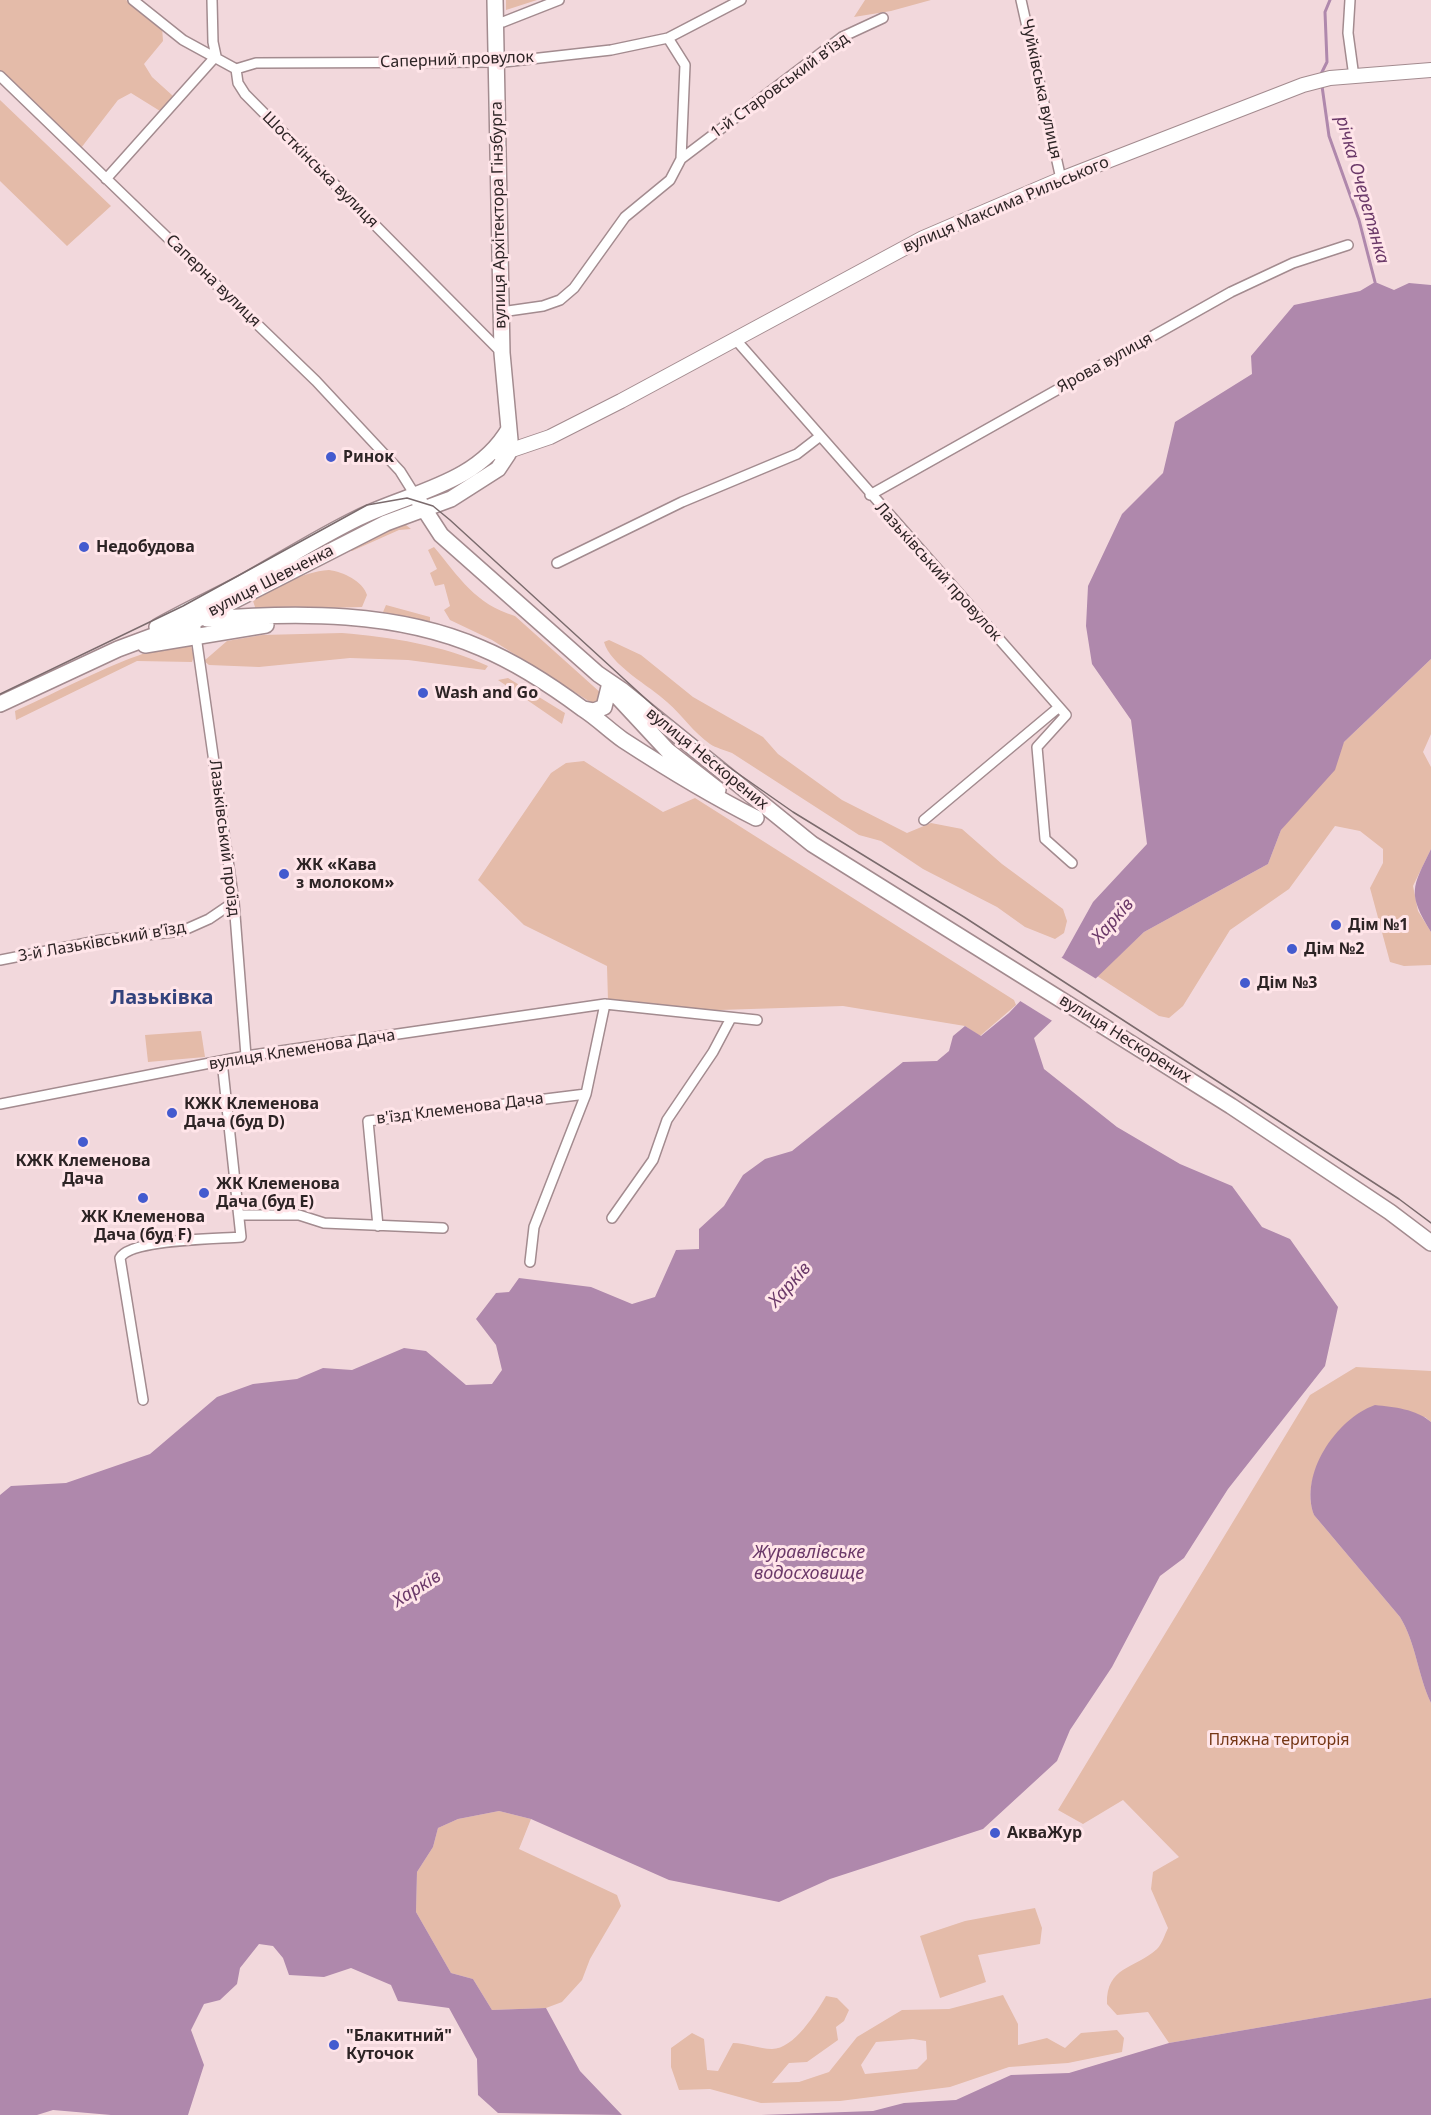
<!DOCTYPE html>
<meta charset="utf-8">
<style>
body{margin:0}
canvas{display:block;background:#f2d8dc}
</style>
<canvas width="1431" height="2115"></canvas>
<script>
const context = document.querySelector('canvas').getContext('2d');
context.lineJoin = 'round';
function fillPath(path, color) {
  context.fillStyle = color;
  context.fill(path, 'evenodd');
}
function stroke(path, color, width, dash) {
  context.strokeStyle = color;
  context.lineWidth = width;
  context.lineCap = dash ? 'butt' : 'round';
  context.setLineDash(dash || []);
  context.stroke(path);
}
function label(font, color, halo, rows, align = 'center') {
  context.font = font + ' "Noto Sans",sans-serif';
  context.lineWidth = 6;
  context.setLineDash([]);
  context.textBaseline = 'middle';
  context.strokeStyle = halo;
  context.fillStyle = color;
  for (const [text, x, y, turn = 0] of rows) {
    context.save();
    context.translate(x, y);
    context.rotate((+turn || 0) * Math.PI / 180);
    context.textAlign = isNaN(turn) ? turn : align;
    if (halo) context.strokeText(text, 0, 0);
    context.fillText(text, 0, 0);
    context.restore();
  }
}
const green = new Path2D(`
 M0,0H126L162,27L163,41L144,64L152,77L173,96L160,111L131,93L118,100L81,148L0,70Z
 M506,0H537L506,10Z
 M865,0H931L891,11L854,17Z
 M0,100L111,206L67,246L0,181Z
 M406,525L411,529L399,530L352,551L347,549L396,526Z
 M434,547C459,577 475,604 515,616L602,694L595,705L492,640L450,620L444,610L450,606L444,584L435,586L430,573L437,569L428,550Z
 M329,570C343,572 363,581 367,595L362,607L256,610L253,601C278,587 301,572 329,570Z
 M386,605L430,617V622L383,612Z
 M342,633C391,637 443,645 488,666L485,670L408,660L350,658L259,667L209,665L204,661L227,641L262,635Z
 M609,640L641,655L693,697L763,737L778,754L842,800L907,833L931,823L962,829L1002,864L1063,909L1067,921L1064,933L1055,939L1025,927L997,907L923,869L881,841L859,835L732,753C725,750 716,748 710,744C693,732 683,716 667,702C650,686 610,665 604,642Z
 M190,643L194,656L192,662L137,661L16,720L15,711C61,691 143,645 190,643Z
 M1431,659V734L1423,752L1431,767V849L1413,886L1418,911L1431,932V965L1404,966L1390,962L1370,888L1383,863V849L1360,831L1335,826L1289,889L1230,930L1183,1006L1169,1018L1159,1016L1097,976L1144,932L1268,864L1281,830L1344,742Z
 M508,678L565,713L562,724L498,680Z
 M584,761L663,812L695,798L1014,1000L1016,1005L980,1036L965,1026L843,1006L689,1011L608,1001L607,966L524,925L478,880L551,773L566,763Z
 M201,1031L205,1057L148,1062L145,1035Z
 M1356,1367L1431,1371V1422L1425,1417L1347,1423C1326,1449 1301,1480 1314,1515L1400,1617C1416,1643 1418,1676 1431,1703V1998L1169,2043L1148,2012L1117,2015L1107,2004C1106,1966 1135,1969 1157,1949C1162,1944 1165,1934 1168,1928L1151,1889L1153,1872L1179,1857L1123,1800L1083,1824L1058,1810L1310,1395Z
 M499,1811L531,1819L519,1849L617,1895L621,1906L590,1959L582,1980L562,2002L546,2008L492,2010L473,1979L451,1973L416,1912L417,1872L433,1847L438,1828L458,1819Z
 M1035,1908L1042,1928L1040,1944L978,1955L986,1982L940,1998L920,1936L965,1921Z
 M1003,1995L1018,2024V2045L1047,2038L1065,2048L1081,2033L1117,2030L1124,2038L1122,2052L1068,2063L1009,2067L950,2087L840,2101L761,2103L710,2089L679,2090L671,2067V2048L692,2033L704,2039L707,2070L718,2071L733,2043C746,2043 759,2049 772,2049C794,2049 816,2013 826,1996L837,1998L849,2010L844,2021L836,2027L838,2040L807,2062L789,2063L772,2083L799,2082L829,2072L857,2037L902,2010L949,2009ZM913,2039L926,2041L927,2059L917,2069L865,2074L861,2065L876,2042Z`);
const water = new Path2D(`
 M1375,282L1394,290L1409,283L1431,285V659L1344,742L1335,770L1281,830L1268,864L1144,932L1034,1038L1044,1069L1117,1127L1180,1164L1232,1186L1262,1227L1290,1239L1338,1307L1325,1366L1228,1489L1184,1558L1160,1576L1112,1667L1070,1730L1057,1761L983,1829L830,1879L779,1902L669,1880L531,1819L499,1811L458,1819L438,1828L433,1847L417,1872L416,1912L451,1973L473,1979L492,2010L546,2008L580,2071L622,2115L498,2113L478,2095L477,2059L449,2008L398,2001L391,1985L351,1968L324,1977L289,1975L283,1958L273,1946L259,1944L240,1968L237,1984L220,2000L204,2004L191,2030L204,2065L188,2115H111L53,2110L37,2115H0V1495L11,1486L66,1483L150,1454L217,1397L253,1384L297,1379L323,1368L352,1370L404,1348L426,1351L466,1385L492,1384L502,1370L496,1345L476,1319L496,1293L509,1292L519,1278L591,1287L632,1304L655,1297L676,1250L699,1249V1229L724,1206L743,1175L765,1159L792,1151L903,1062L937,1061L949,1051L953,1036L965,1026L981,1036L1009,1013L1063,956L1093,902L1147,844L1131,720L1092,664L1086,626L1088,586L1122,514L1163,473L1175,422L1252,374L1251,356L1294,305L1360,291Z
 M1431,849V932C1407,893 1412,888 1431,849Z
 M1375,1405C1394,1407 1416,1409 1431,1422V1703C1418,1676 1416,1643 1400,1617L1314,1515C1299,1474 1336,1419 1375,1405Z
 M1431,1998V2115H761L873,2111L904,2103L956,2100L1011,2075L1069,2073L1169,2043Z`);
const pier = new Path2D(`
 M1059,956L1098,980L1054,1022L1017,999Z`);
const stream = new Path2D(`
 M1320,76L1327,62L1325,12L1330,0
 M1322,86L1329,136L1359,220L1375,282`);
const street = new Path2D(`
 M133,0L183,40L236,69L238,83L245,94L502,353
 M1021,0L1061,179
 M1350,0L1348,33L1354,77
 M496,23L503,22L559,0
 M236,69L256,63L504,62L611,50L668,38L741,0
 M0,76L316,381L400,471L415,495
 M681,159L842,37L883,18
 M106,179L216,56L213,42L212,0
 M501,312L543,306L560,300L574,288L625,217L670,180L681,159L685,65L668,38
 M736,340L1059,707L924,820
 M870,495L1231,292L1293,263L1348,245
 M557,563L682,502L797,454L819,437
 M196,620V636L234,902L246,1056
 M1059,707L1066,715L1037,747L1045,839L1072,863
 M0,960L102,940L182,931L209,919L234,902
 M0,1104L246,1056L605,1004L757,1020
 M239,1215H299L324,1223L443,1228
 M612,1218L653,1160L667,1120L713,1052L731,1018
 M378,1226L368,1121L586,1094
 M530,1262L534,1227L586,1094L605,1004
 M143,1400L120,1258C130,1239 217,1239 241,1237L222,1061`);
const secondary = new Path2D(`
 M500,454L550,437L621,401L923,238L1061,179L1303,85L1330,78L1431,70`);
const primary = new Path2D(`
 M415,495L441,535L598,674L623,691L812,844L1231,1106L1390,1212L1431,1243
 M207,619C297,612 397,611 481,648C517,663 552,686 583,709C597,718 609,730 623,740C666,768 710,795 756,818
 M157,627C185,611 214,598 242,583C281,561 319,537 358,518C411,492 477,484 509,429
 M145,645L266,625
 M615,694L668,751L718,790
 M0,704L118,649L196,620L386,523L451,499L498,469L508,454L510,440L502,353L495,0
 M584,709L594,711L604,707L609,687`);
const tram = new Path2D(`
 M0,694L183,606L367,505L407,498L433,506L450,520L693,742L793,812L964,917L1399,1199L1431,1223`);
const markers = [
 [331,457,6,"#445bcf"],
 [84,547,6,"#445bcf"],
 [423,693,6,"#445bcf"],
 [284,874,6,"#445bcf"],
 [1336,925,6,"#445bcf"],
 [1292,949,6,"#445bcf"],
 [1245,983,6,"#445bcf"],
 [172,1113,6,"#445bcf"],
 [83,1142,6,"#445bcf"],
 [204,1193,6,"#445bcf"],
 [143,1198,6,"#445bcf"],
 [995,1833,6,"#445bcf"],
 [334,2045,6,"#445bcf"]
];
const streetNames = [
 ["Саперний провулок",457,60,-2],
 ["1-й Старовський в’їзд",780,86,-36],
 ["Чуйківська вулиця",1041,89,78],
 ["Шосткінська вулиця",320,170,45],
 ["вулиця Максима Рильського",1006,205,-23],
 ["вулиця Архітектора Гінзбурга",499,215,-91],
 ["Саперна вулиця",213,281,44],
 ["Ярова вулиця",1105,363,-29],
 ["Лазьківський провулок",938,572,48],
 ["вулиця Шевченка",271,581,-27],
 ["вулиця Нескорених",707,759,39],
 ["Лазьківський проїзд",224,838,83],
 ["3-й Лазьківський в’їзд",102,942,-10],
 ["вулиця Нескорених",1125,1039,32],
 ["вулиця Клеменова Дача",302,1050,-9],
 ["в'їзд Клеменова Дача",460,1109,-7]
];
const poiNames = [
 ["Ринок",343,457],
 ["Недобудова",96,547],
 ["Wash and Go",435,693],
 ["ЖК «Кава",296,865],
 ["з молоком»",296,883],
 ["Дім №1",1348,925],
 ["Дім №2",1304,949],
 ["Дім №3",1257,983],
 ["КЖК Клеменова",184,1104],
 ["Дача (буд D)",184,1122],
 ["КЖК Клеменова",83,1161,"center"],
 ["Дача",83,1179,"center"],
 ["ЖК Клеменова",216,1184],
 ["Дача (буд Е)",216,1202],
 ["ЖК Клеменова",143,1217,"center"],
 ["Дача (буд F)",143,1235,"center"],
 ["АкваЖур",1007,1833],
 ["\"Блакитний\"",346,2036],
 ["Куточок",346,2054]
];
const parkNames = [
 ["Пляжна територія",1279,1740]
];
const waterNames = [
 ["річка Очеретянка",1362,190,74],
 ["Харків",1113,921,-49],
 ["Харків",790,1285,-48],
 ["Журавлівське",809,1553],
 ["водосховище",809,1574],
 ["Харків",417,1589,-32]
];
const quarterNames = [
 ["Лазьківка",162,998]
];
fillPath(green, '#e4bba9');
fillPath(water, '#af88ac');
fillPath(pier, '#f2d8dc');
stroke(stream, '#af88ac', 3);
stroke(street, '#a38b8f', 12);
stroke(secondary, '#a38b8f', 16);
stroke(primary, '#a38b8f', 18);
stroke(street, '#fff', 9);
stroke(secondary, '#fff', 14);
stroke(primary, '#fff', 15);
stroke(tram, '#7b6b6d', 1.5);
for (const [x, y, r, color] of markers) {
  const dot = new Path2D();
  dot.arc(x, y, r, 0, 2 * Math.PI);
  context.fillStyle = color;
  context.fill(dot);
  stroke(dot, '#ffe5e9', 2);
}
label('16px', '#2d2425', '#ffe5e9', streetNames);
label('bold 16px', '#2d2425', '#ffe5e9', poiNames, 'left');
label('16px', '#753716', '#ffe5e9', parkNames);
label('italic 18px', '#6b3969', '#ffe5e9', waterNames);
label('bold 20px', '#33427c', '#ffe5e9', quarterNames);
</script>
